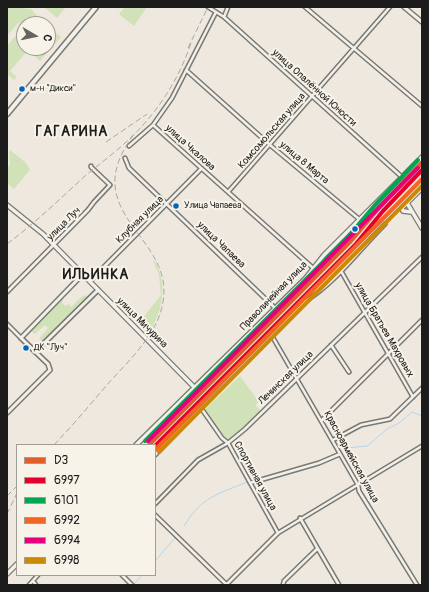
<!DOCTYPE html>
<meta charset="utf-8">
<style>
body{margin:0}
#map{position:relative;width:429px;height:592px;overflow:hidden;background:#eee8de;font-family:Pangolin,sans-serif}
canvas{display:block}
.frame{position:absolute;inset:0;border:8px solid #1c1c1c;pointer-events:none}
.legend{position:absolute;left:16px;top:444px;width:140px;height:132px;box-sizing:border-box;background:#f7f3e8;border:1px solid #9f9d96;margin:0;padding:5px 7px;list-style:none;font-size:12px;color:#1c1c1c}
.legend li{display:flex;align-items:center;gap:8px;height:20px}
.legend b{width:20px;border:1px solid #9f9d96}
.north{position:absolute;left:16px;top:16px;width:40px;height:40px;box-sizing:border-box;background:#f7f3e8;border:1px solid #9f9d96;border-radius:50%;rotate:99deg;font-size:11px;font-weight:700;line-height:16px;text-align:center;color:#1c1c1c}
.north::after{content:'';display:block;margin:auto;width:14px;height:18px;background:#666360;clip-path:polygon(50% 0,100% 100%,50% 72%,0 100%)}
</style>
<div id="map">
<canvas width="429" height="592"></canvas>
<div class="frame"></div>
<ul class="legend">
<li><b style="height:5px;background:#e15d29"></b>D3</li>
<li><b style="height:5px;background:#e4002b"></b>6997</li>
<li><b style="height:5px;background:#00a651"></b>6101</li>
<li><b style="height:5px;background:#f26522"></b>6992</li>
<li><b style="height:5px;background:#e5007d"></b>6994</li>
<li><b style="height:5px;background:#cb8a06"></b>6998</li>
</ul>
<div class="north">С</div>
</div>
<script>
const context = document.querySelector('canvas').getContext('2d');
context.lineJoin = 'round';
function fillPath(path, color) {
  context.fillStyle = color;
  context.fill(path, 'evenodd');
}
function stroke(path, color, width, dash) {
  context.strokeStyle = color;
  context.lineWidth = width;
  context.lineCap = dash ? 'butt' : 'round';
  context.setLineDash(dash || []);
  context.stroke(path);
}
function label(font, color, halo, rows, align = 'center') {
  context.font = font + ' Pangolin,sans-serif';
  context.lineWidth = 4;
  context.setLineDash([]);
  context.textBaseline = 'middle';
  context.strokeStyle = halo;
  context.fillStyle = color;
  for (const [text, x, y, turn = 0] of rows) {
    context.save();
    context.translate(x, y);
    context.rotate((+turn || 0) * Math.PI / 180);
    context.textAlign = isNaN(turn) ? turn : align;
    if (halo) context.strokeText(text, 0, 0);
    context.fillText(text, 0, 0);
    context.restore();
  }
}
const green = new Path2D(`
 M7,7L31,9L42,21L39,24H29L27,22L24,24V37L18,43L24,48H36L41,56L48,48V40L55,32L61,37L40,61L28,50L10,71L17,77L14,80L7,74V46L23,27L19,22L7,36Z
 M44,7H66L57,18Z
 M125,7H147L134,26L119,14Z
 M10,150L26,163L30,170L14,189L7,183V168L10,165L9,152Z
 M153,261H155C168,287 163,310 148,335L138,324L161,295L159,275Z
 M85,295L87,297L43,342L39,339L48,328L45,325L35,334L31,331L60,298L63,300L62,303L66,306L69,304L71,307L80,298Z
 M240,376L259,402L255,405L261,411L238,433L227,440L220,433L204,410Z`);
const stream = new Path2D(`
 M341,451L346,448L367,446L387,429L399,423L412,412L422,416
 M251,481L319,461L337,453
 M184,526C202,496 217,495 247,482
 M178,535H179
 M155,561L175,538
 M134,584L142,575`);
const minor = new Path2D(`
 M208,7L224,17L402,177
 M305,7L422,106
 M216,12L172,98L153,125L313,268
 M224,17L228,7
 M186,70L270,145L359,219
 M129,146L153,125
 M125,158L129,168L275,308
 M228,192L390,7
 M341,271L413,397
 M90,281L201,169
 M7,292L88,210L94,202L110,185L91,167V166
 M7,324L21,338
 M272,336L358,485L359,491L417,585
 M331,345L349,372
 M201,408L222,438L228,443L278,533
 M321,421L422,320
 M333,440L361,425L390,419L422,388
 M155,455L306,301C337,281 359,250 385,224
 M250,483L319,463L340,454
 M155,504L198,460L228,443L245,429L422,257
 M155,515L227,585
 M300,518L339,585
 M122,575L132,585
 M33,581L36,585
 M29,585L38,575
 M226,585L278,533L422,446
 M283,585L284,581L317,549`);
const tertiary = new Path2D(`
 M404,7L422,22
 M35,352L98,290
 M7,413L50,370L48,364L21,338L83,274`);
const secondary = new Path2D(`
 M407,203L422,228
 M7,205L43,234L194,387
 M411,212L403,211L402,208L422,188
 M136,445L305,279L324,255L422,157
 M7,574L17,564`);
const primary = new Path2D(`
 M7,114L96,7`);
const rail = new Path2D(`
 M188,48L208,7
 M106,142L147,114
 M7,244C35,223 60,199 85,176C98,165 112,155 125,143C155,116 178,82 191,43
 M54,445C72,426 89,406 106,386C127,362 158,335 163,302C175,235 73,214 135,133
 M7,496L17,486
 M7,514L17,493`);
const rail1 = new Path2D(`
 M149,445L351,241L379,208L422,163`);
const rail2 = new Path2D(`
 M155,446L355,245L383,211L422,170`);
const rail3 = new Path2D(`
 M145,441L347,238L375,205L418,160`);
const rail4 = new Path2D(`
 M156,449L422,179`);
const rail5 = new Path2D(`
 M148,441L418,168`);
const rail6 = new Path2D(`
 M159,452L422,186`);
const markers = [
 [22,89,3.5,"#0065bd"],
 [176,206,3.5,"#0065bd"],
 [355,229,3.5,"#0065bd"],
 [26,348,3.5,"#0065bd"]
];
const busNames = [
 ["м-н \"Дикси\"",30,89],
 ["Улица Чапаева",184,206],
 ["ДК \"Луч\"",34,348]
];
const streetNames = [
 ["улица Опалённой Юности",314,88,42],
 ["Комсомольская улица",272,131,-49],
 ["улица Чкалова",190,148,42],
 ["улица 8 Марта",304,163,40],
 ["Клубная улица",140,220,-45],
 ["улица Луч",64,224,-45],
 ["улица Чапаева",221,245,44],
 ["Праволинейная улица",274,296,-46],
 ["улица Мичурина",142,323,45],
 ["улица Братьев Махровых",384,330,60],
 ["Ленинская улица",286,378,-44],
 ["Красноармейская улица",351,457,61],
 ["Спортивная улица",255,476,61]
];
const districtNames = [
 ["ГАГАРИНА",72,132],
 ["ИЛЬИНКА",96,275]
];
fillPath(green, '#d2e2b8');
stroke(stream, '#b5d5f0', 1);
stroke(minor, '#7a7873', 5.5);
stroke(tertiary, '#7a7873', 6);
stroke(secondary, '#7a7873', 6);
stroke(primary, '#7a7873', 7);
stroke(minor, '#f1f0eb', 2.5);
stroke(tertiary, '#f1f0eb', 3);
stroke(secondary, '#f1f0eb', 3.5);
stroke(primary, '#f1f0eb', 4);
stroke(rail, '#a8a7a3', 1, [6, 3]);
stroke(rail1, '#e15d29', 4);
stroke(rail2, '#e4002b', 4);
stroke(rail3, '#00a651', 4);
stroke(rail4, '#f26522', 4);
stroke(rail5, '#e5007d', 4);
stroke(rail6, '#cb8a06', 4);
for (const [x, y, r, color] of markers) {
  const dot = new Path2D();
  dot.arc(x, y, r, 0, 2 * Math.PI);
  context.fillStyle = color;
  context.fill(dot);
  stroke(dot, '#f7f3e8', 1.5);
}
label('9px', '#1c1c1c', '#f7f3e8', busNames, 'left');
label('10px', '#1c1c1c', '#f7f3e8', streetNames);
context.letterSpacing = '1px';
label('bold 14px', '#1c1c1c', '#f7f3e8', districtNames);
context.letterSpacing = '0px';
</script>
